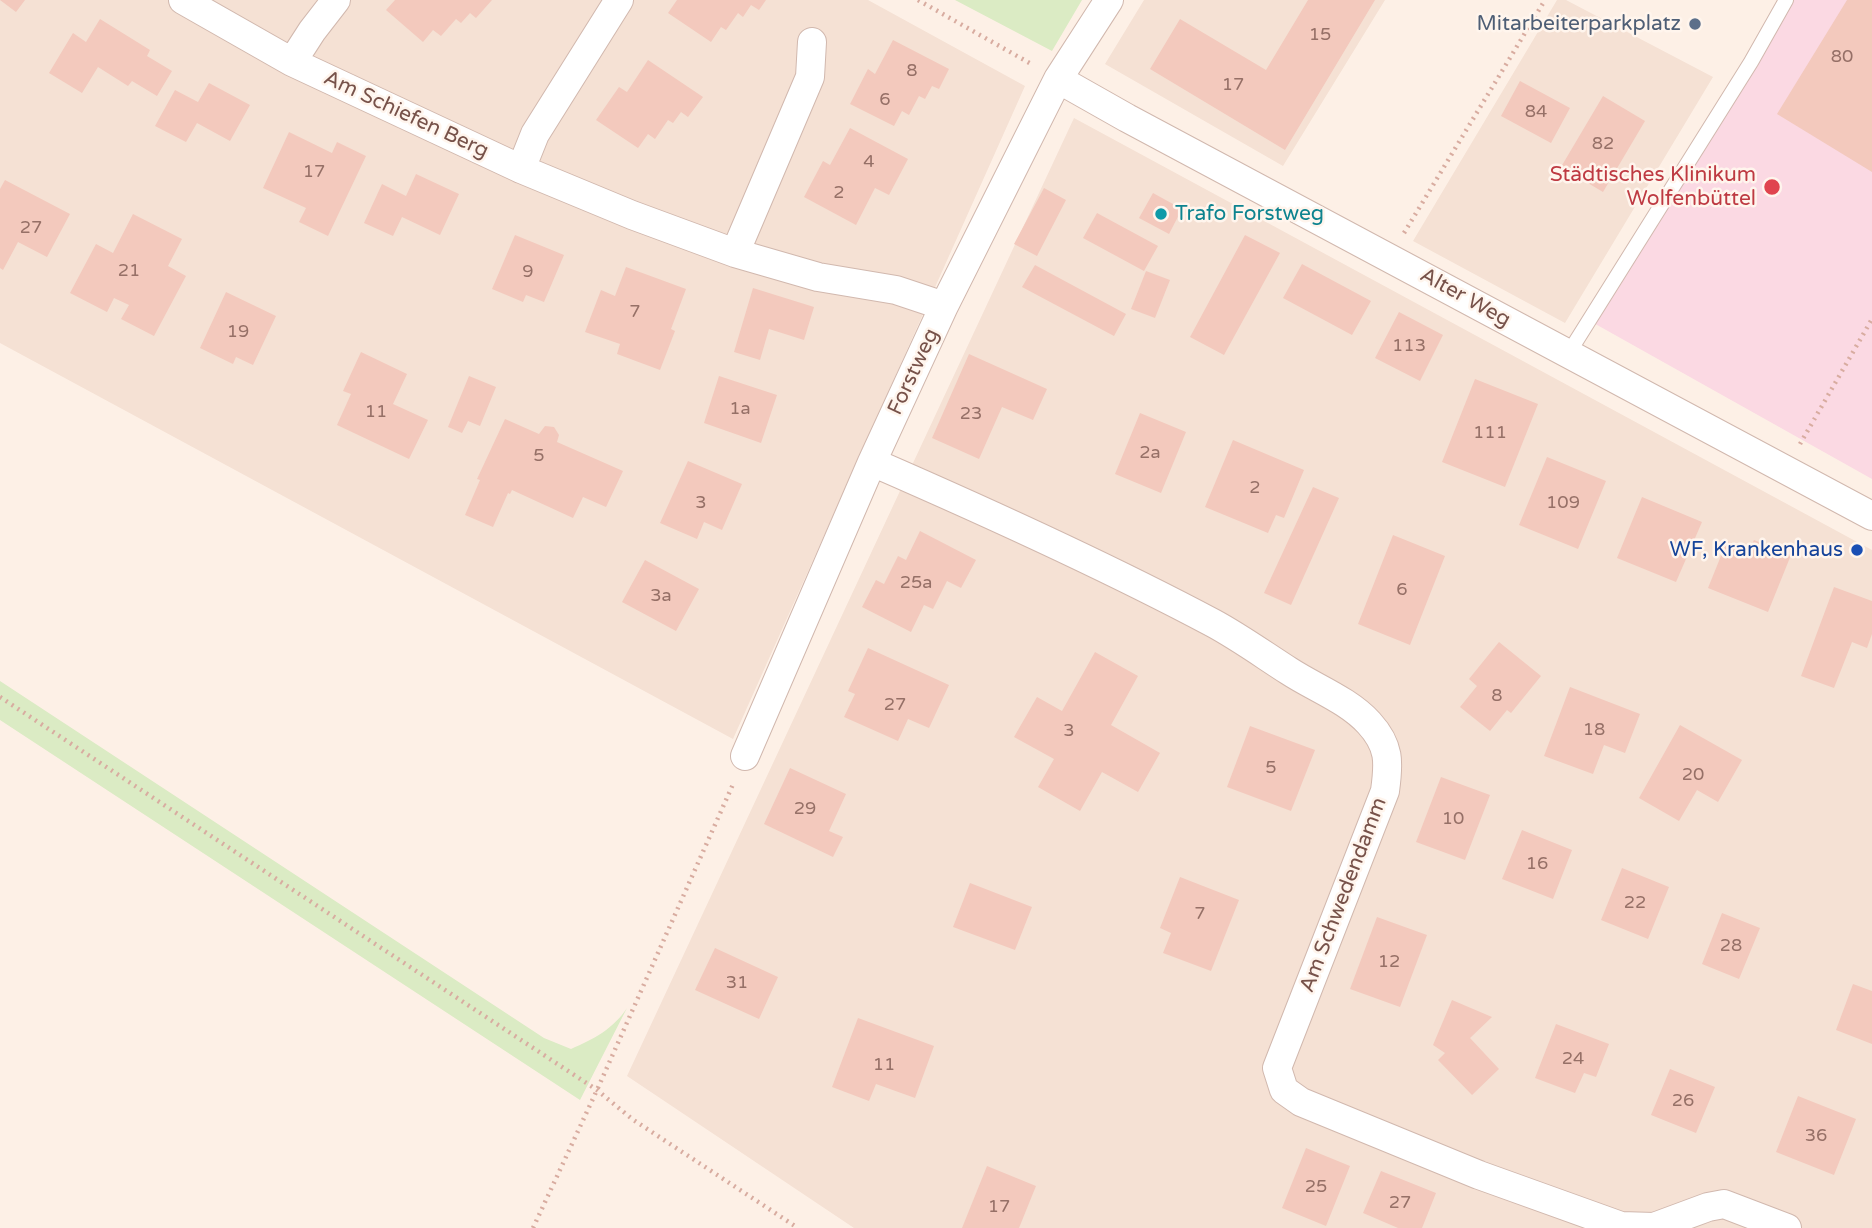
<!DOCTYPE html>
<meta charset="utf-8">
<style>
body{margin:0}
canvas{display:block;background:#fdf0e6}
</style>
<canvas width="1872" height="1228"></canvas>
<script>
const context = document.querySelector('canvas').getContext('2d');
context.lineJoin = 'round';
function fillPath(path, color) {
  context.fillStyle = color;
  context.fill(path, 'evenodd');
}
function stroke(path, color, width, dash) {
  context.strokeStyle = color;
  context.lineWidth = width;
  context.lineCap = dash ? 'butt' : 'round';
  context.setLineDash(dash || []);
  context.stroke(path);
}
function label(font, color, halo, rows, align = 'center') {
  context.font = font + ' "Varela Round",sans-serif';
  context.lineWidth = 5;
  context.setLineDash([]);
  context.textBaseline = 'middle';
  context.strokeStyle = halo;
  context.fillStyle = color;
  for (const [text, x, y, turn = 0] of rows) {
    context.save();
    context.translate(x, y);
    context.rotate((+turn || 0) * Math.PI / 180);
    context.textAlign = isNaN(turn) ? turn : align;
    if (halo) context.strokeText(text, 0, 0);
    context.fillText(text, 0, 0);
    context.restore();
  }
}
const residential = new Path2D(`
 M0,0H868L1025,86L733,739L0,343Z
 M1144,0H1385L1283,166L1105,64Z
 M1557,0H1566L1713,77L1565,323L1413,241Z
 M1074,118L1872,550V1228H854L627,1076Z`);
const medical = new Path2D(`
 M1785,0H1872V479L1590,321Z`);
const green = new Path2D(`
 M955,0H1082L1052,51Z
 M0,681L544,1038L571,1049C594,1039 613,1029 627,1008L580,1100L0,720Z`);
const building = new Path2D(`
 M0,0H25L16,12Z
 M395,0H492L476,18L470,13L461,23L456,19L441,36L433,30L423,42L386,10Z
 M677,0H766L759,10L751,5L743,17L738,13L726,30L721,27L711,42L668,13Z
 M1308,0H1375L1285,150L1150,69L1180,19L1266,70Z
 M1847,0H1872V172L1777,114Z
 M100,19L150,50L147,56L172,71L157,96L132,81L128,86L98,67L82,93L49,73L73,33L86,42Z
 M893,40L949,69L939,89L932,86L925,99L919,96L909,115L902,111L894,126L850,104L868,69L875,74Z
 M648,60L703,97L688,117L681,112L673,123L668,120L655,139L648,134L638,148L596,120L619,87L627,92Z
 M1520,81L1570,108L1551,143L1501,116Z
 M209,83L250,105L230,141L197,123L186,142L155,126L175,90L198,102Z
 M1603,96L1645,121L1603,192L1561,167Z
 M850,128L908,159L889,195L875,188L856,225L804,197L823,161L830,165Z
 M289,132L332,153L337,142L366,156L328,236L299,222L306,208L263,188Z
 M416,174L459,194L440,235L402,217L393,236L364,223L382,184L406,196Z
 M5,180L70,214L47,257L18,242L3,270L0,268V189Z
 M1044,188L1066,200L1037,256L1014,244Z
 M1153,193L1182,209L1169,234L1139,218Z
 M1097,213L1158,246L1144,271L1083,238Z
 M133,214L182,239L168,266L186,276L154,336L121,319L129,305L114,298L107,312L70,293L96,244L113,253Z
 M515,235L564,255L544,302L526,295L523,302L492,289Z
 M1245,235L1280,253L1224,355L1190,337Z
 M1302,264L1371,301L1352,335L1283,298Z
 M1035,265L1126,314L1114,336L1022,287Z
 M626,267L686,289L671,329L675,331L660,370L617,354L620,344L585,332L601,290L615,296Z
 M1146,271L1170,280L1155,318L1131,309Z
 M753,288L814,307L804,340L769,329L760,360L734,352Z
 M226,292L276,316L253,365L236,357L233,364L200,348Z
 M1399,312L1443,335L1420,381L1375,358Z
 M361,352L407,374L393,404L428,420L409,459L337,425L351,394L343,391Z
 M969,354L1047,389L1033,420L1002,407L979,459L932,438Z
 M469,376L496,387L480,426L468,421L462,433L448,427Z
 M719,376L777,395L761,443L704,423Z
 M1475,379L1538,404L1505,487L1442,462Z
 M1140,413L1186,432L1161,493L1115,474Z
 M505,419L539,434L545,426L554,427L559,435L557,442L623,471L606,507L583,497L573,518L512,490L510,494L508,493L493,527L465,515L480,480L477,479Z
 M1233,440L1304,470L1284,518L1276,515L1268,533L1205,507Z
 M1547,457L1606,481L1578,549L1519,525Z
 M688,461L742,484L722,530L704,522L697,539L660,523Z
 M1313,487L1339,498L1291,605L1264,593Z
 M1642,497L1702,522L1676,582L1617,558Z
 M920,531L976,560L961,588L947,581L933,609L924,605L911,632L862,607L876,580L884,584L898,556L906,560Z
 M1393,535L1445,556L1410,645L1358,624Z
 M1754,540L1791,555L1768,612L1708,588L1727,541L1749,550Z
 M645,560L699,589L676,631L622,602Z
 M1834,587L1872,601V634L1867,648L1852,642L1834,688L1801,676Z
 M1499,642L1541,676L1511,713L1507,710L1490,731L1460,707L1477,686L1469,679Z
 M868,648L949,685L929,728L908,719L898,741L844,717L855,694L848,691Z
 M1095,652L1138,676L1111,725L1160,753L1138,792L1102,772L1080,811L1038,787L1054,759L1014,737L1037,697L1062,711Z
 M1570,687L1640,714L1625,753L1604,745L1593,774L1544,756Z
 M1680,725L1742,760L1718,802L1697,790L1679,821L1639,798Z
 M1250,726L1315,750L1291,811L1227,787Z
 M790,768L846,794L829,831L843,837L833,857L764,824Z
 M1441,777L1490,795L1465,860L1416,842Z
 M1522,830L1572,850L1553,899L1502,879Z
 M1622,868L1669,887L1648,939L1601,920Z
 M1180,877L1239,900L1211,971L1163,953L1171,933L1160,928Z
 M970,883L1032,907L1015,950L953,927Z
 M1722,913L1760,928L1739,979L1702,964Z
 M1377,917L1427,935L1400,1007L1350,989Z
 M715,948L778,977L759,1019L695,990Z
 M1853,984L1872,991V1044L1836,1030Z
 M1452,1000L1492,1017L1470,1038L1499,1069L1472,1095L1438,1060L1445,1053L1433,1045Z
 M858,1018L934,1046L915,1098L876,1084L869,1101L832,1087Z
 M1556,1024L1609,1044L1596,1077L1584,1073L1575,1093L1535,1078Z
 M1670,1069L1715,1087L1696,1133L1651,1115Z
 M1798,1096L1856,1119L1834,1175L1776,1152Z
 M1306,1148L1350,1166L1326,1226L1282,1208Z
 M987,1166L1036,1186L1019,1228H962Z
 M1381,1171L1436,1193L1422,1228H1398L1363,1213Z`);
const path = new Path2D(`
 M918,0L1033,65
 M1404,233L1545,0
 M1800,444L1872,319
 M0,697L597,1090L632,1119L798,1228
 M533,1228L597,1090L734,782`);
const service = new Path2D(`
 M1568,354L1751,62L1786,0`);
const minor = new Path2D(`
 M183,0L292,62L521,169L632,215L735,253L818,277L896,290L944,306
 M292,62L312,31L336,0
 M1058,79L1127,118L1872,516
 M521,169L535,134L619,0
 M735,253L810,77L812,42
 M872,462C987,512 1102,564 1213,623C1239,637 1264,655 1289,671C1315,688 1348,700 1369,723C1390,746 1389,762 1385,791L1277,1068L1284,1090L1301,1102L1479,1175L1621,1226L1654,1227L1708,1207L1724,1204L1787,1228
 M745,756L872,462L944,306L1058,79L1109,0`);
const markers = [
 [1695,24,7,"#5c6f8a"],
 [1772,187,9,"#e0444e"],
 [1161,214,7,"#0f9aa8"],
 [1857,550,7,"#1a4fb4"]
];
const numberNames = [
 ["15",1320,35],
 ["80",1842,57],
 ["8",912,71],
 ["17",1233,85],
 ["6",885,100],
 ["84",1536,112],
 ["82",1603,144],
 ["4",869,162],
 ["17",314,172],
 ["2",839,193],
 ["27",31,228],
 ["21",129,271],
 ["9",528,272],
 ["7",635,312],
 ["19",238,332],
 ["113",1409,346],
 ["1a",740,409],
 ["11",376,412],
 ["23",971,414],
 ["111",1490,433],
 ["2a",1150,453],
 ["5",539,456],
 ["2",1255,488],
 ["3",701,503],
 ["109",1563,503],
 ["25a",916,583],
 ["6",1402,590],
 ["3a",661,596],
 ["8",1497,696],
 ["27",895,705],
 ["18",1594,730],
 ["3",1069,731],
 ["5",1271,768],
 ["20",1693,775],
 ["29",805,809],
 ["10",1453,819],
 ["16",1537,864],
 ["22",1635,903],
 ["7",1200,914],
 ["28",1731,946],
 ["12",1389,962],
 ["31",737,983],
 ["24",1573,1059],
 ["11",884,1065],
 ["26",1683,1101],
 ["36",1816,1136],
 ["25",1316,1187],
 ["27",1400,1203],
 ["17",999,1207]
];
const serviceNames = [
 ["Mitarbeiterparkplatz",1681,24]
];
const streetNames = [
 ["Am Schiefen Berg",406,115,25],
 ["Alter Weg",1465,298,29],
 ["Forstweg",914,372,-65],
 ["Am Schwedendamm",1344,895,-69]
];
const healthNames = [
 ["Städtisches Klinikum",1756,175],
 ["Wolfenbüttel",1756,199]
];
const cultureNames = [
 ["Trafo Forstweg",1175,214]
];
const transitNames = [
 ["WF, Krankenhaus",1843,550]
];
fillPath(residential, '#f5e1d4');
fillPath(medical, '#fbd9e3');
fillPath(green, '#dbebc4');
fillPath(building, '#f3c9bd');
stroke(service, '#d1b8ae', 16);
stroke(minor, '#d1b8ae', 30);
stroke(path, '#d8aca0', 4.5, [2, 5]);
stroke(service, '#fff', 14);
stroke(minor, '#fff', 28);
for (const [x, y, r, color] of markers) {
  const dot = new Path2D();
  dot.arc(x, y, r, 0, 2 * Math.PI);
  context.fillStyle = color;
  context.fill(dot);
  stroke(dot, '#fff5ed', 2.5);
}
label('18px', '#967067', null, numberNames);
label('21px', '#4e5e75', '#fff5ed', serviceNames, 'right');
label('21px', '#77524a', '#fff5ed', streetNames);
label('21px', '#be3a42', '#fff5ed', healthNames, 'right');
label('21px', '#0d838f', '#fff5ed', cultureNames, 'left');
label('21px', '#164399', '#fff5ed', transitNames, 'right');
</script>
